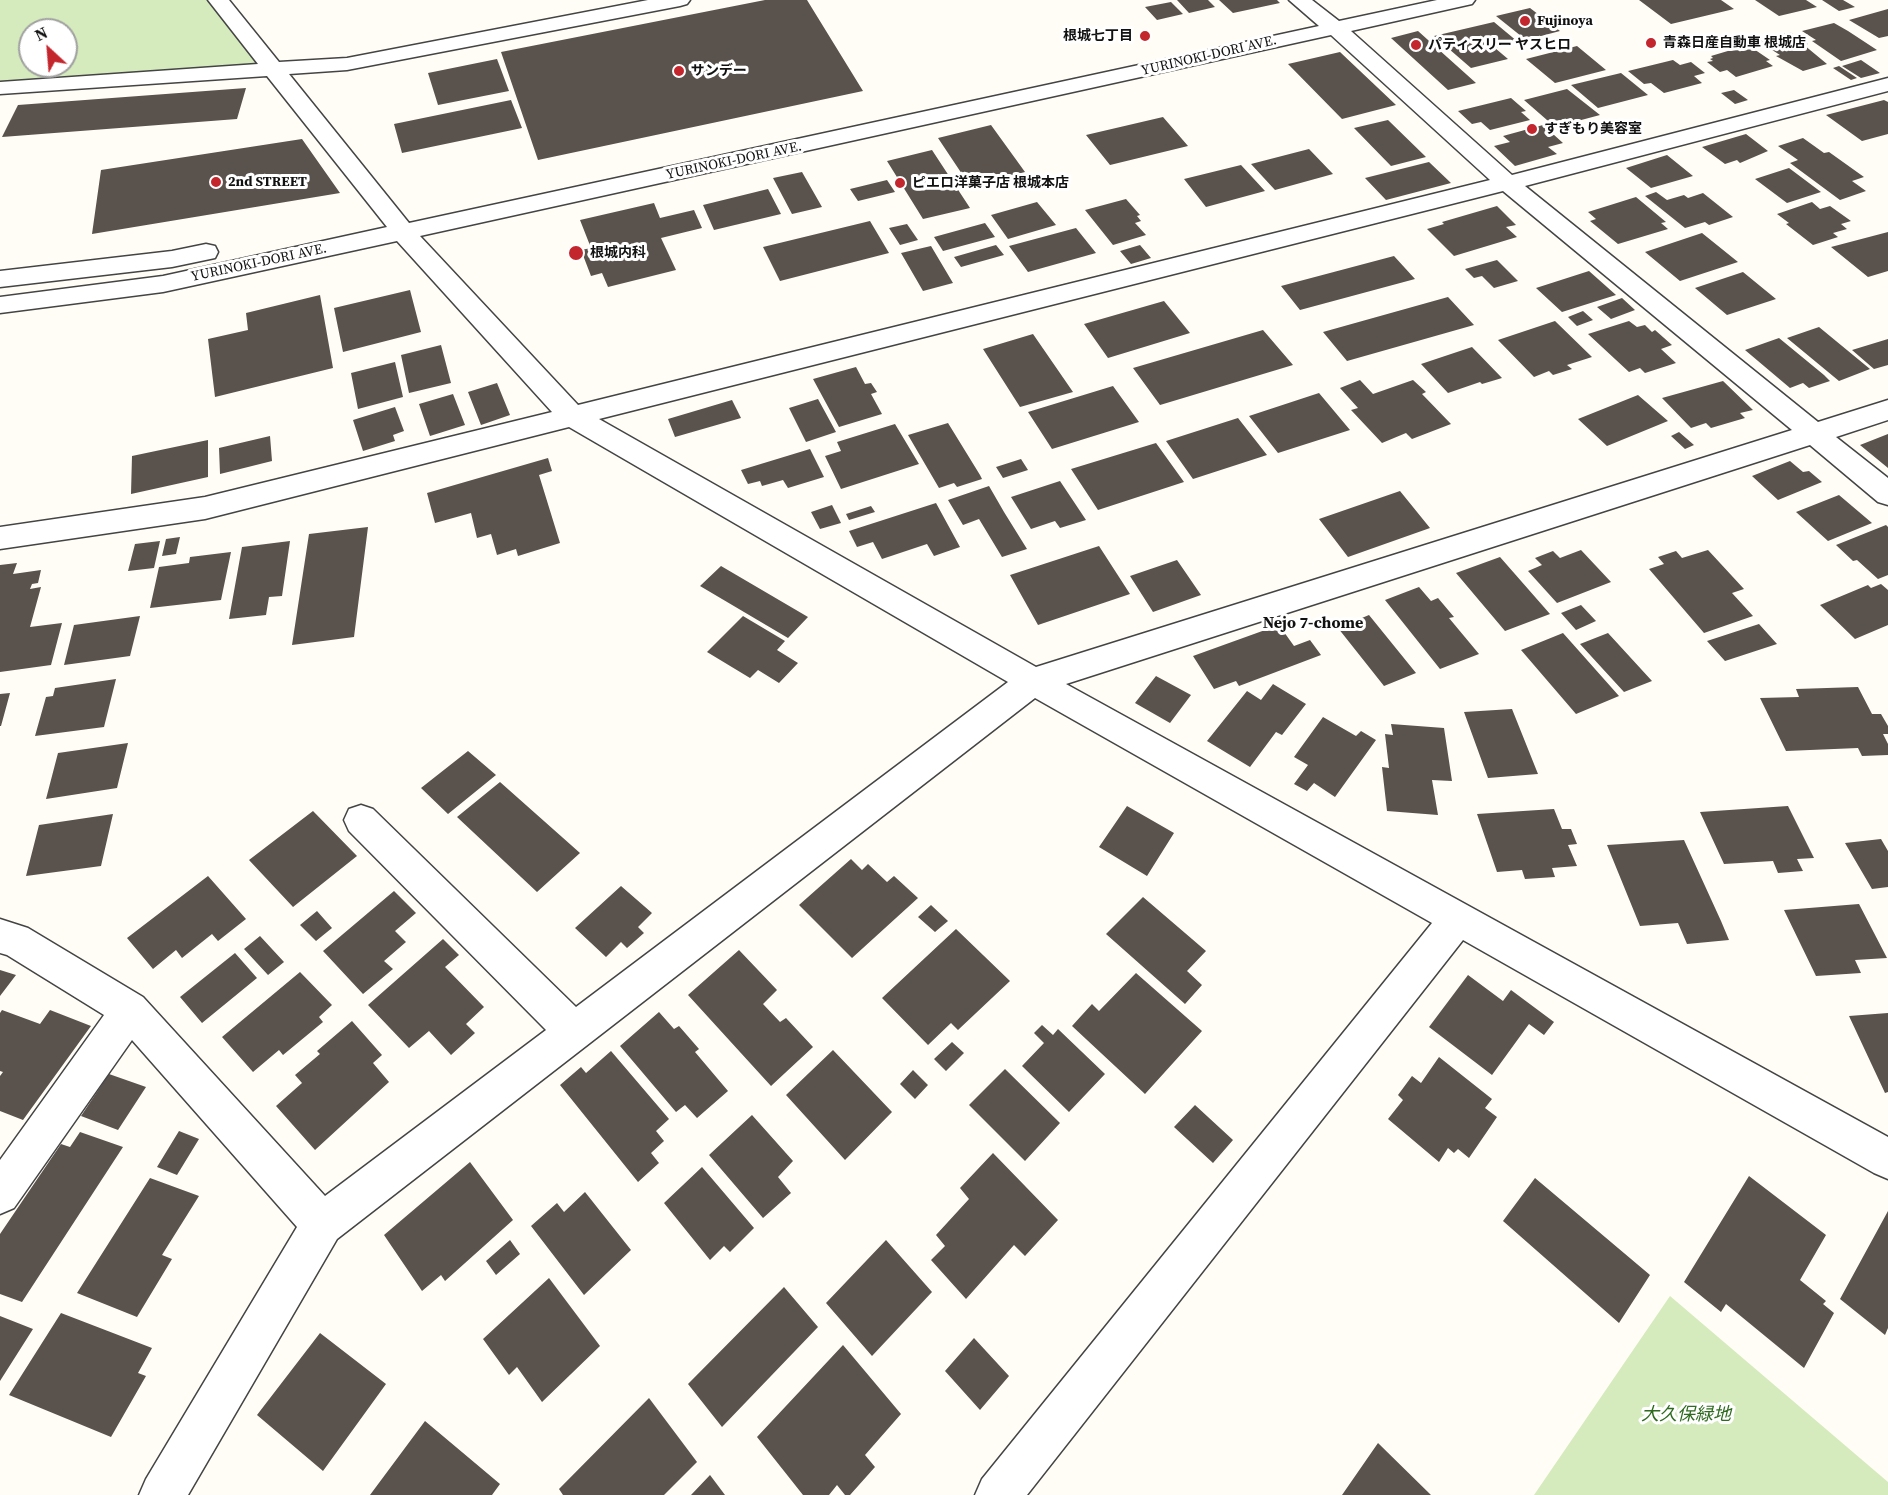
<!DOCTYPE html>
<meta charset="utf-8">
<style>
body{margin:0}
#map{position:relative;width:1888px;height:1495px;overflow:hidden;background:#fffdf5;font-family:"Source Serif 4",serif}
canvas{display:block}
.north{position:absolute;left:18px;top:18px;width:60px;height:60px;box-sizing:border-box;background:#fff;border:2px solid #a0a0a0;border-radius:50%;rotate:334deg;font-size:16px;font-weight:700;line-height:24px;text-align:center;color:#111}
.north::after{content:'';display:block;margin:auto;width:21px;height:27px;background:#c4262e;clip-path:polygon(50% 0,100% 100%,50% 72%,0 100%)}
</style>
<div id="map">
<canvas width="1888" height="1495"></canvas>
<div class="north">N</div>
</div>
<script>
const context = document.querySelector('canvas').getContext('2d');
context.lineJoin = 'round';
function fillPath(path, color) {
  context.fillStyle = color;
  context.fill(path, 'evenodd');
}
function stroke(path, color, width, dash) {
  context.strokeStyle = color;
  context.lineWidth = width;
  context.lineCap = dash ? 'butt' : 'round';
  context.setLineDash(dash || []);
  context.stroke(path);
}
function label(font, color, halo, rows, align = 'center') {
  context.font = font + ' "Source Serif 4","Noto Sans JP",serif';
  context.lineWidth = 6;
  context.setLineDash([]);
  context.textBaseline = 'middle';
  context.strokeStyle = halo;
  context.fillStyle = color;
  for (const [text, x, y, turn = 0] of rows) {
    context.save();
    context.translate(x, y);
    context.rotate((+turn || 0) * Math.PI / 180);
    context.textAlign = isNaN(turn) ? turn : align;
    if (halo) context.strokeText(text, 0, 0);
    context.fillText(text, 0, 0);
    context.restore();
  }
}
const green = new Path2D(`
 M0,0H218L274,70L0,88ZM30,30H66V66H30Z
 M1670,1296L1888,1482V1495H1534Z`);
const building = new Path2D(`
 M765,0H807L863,91L538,160L501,52Z
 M1177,0H1208L1215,7L1189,13Z
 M1219,0H1277L1280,3L1233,13Z
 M1639,0H1721L1734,9L1671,24Z
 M1755,0H1806L1817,7L1779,16Z
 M1822,0H1843L1855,7L1839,11Z
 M1171,2L1183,14L1157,20L1145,7Z
 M1530,8L1560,31L1526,40L1496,16Z
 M1888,9V36L1879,38L1849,20Z
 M1494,22L1518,42L1495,48L1508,59L1471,68L1434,36Z
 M1834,23L1848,31L1877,50L1841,61L1812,41L1816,40L1802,31Z
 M1418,31L1476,83L1448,90L1391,38Z
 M1790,32L1808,44L1804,45L1827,64L1803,71L1776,56L1780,55L1758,41Z
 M1748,45L1770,60L1766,61L1773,66L1736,77L1727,70L1720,72L1707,62L1713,61L1710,59L1713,58L1711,56Z
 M1577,46L1606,70L1555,83L1526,59Z
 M1340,52L1396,105L1342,119L1288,64Z
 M497,59L509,91L438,105L428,73Z
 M1673,60L1680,65L1691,62L1705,73L1694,76L1702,83L1664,93L1651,83L1644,84L1628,71Z
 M1861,60L1880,73L1861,78L1842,66Z
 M1839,66L1857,78L1851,80L1833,68Z
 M1621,73L1648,95L1598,108L1571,85Z
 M246,88L237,119L2,137L18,105Z
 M1567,89L1600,115L1555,127L1524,100Z
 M1734,90L1748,100L1735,104L1721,93Z
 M1511,98L1526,111L1521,112L1530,120L1490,130L1481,122L1472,124L1458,111Z
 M511,100L522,128L402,153L394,124Z
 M1884,100L1888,102V134L1862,141L1826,115Z
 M1163,117L1188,146L1110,165L1086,135Z
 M1388,120L1426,157L1391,166L1354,128Z
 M991,125L1025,172L970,186L938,138Z
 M1543,125L1563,143L1548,147L1557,154L1515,166L1494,146L1510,142L1503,136Z
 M1746,134L1768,151L1740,163L1737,160L1725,164L1702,147Z
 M1803,138L1824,153L1829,152L1864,177L1852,181L1866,191L1840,200L1790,163L1798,160L1778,146Z
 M302,139L340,193L92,234L101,170Z
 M1309,149L1333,174L1275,190L1251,164Z
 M932,150L970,208L923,219L887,161Z
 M1667,155L1693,176L1651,188L1626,168Z
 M1429,162L1451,183L1386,200L1365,178Z
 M1241,165L1265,191L1206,207L1184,179Z
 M1789,168L1821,192L1787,203L1755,179Z
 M802,172L822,207L792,214L773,178Z
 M887,180L895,192L858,201L850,189Z
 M768,189L781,214L714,230L703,205Z
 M1656,192L1667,200L1684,195L1688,198L1703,193L1733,217L1709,225L1705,222L1685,228L1645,196Z
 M1636,197L1666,222L1661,223L1668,229L1618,244L1590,221L1596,219L1588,212Z
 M1126,199L1140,215L1137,216L1141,221L1135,223L1146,235L1113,245L1085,210Z
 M1037,202L1056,225L1008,239L991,215Z
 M1812,202L1820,209L1830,206L1851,221L1841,224L1847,229L1833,233L1838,237L1813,245L1786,224L1789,223L1777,214Z
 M654,203L660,218L694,210L702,228L661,238L676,270L608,287L602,273L591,276L581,250L591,248L580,220Z
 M1497,206L1516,225L1506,227L1517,237L1454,256L1427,229L1444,224L1442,222Z
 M870,221L889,253L780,281L763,247Z
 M985,223L995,237L943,251L934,237Z
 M907,224L918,240L900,245L889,228Z
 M1076,228L1096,253L1028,272L1009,246Z
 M1888,232V271L1868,277L1831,247Z
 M1702,233L1738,262L1680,281L1645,252Z
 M996,245L1004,255L961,267L954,257Z
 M1140,245L1151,258L1131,264L1120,251Z
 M931,246L953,283L923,291L901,253Z
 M1394,256L1415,279L1300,310L1281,286Z
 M1497,260L1518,281L1494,288L1482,276L1474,278L1465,269Z
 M1589,271L1616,295L1562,312L1536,288Z
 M1743,272L1776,299L1727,315L1695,288Z
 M410,290L421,332L343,352L334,308Z
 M320,295L333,368L215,397L208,339L248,330L246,313Z
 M1448,297L1474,325L1347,361L1323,332Z
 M1622,298L1635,310L1611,319L1597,307Z
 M1164,301L1190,333L1108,358L1084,324Z
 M1583,311L1593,320L1577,326L1568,317Z
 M1555,321L1592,357L1567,365L1572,369L1553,375L1549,371L1534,377L1498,340Z
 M1629,321L1637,327L1645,325L1652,332L1655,330L1672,345L1661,349L1676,363L1645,373L1640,368L1629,372L1588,334Z
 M1819,327L1870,369L1839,381L1787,338Z
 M1263,330L1293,365L1160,405L1133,368Z
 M1033,334L1073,392L1020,407L983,349Z
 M1779,338L1824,375L1830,381L1809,388L1803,383L1790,388L1745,350Z
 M1888,339V365L1874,369L1852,350Z
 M441,345L451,383L409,393L401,355Z
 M1472,347L1502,378L1482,384L1480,382L1448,393L1421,364Z
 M395,362L403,397L358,409L351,373Z
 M856,367L865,384L871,383L877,392L871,394L882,414L839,427L813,379Z
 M1360,380L1373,394L1413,380L1426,392L1422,394L1451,424L1412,439L1406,433L1382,443L1351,410L1358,408L1340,388Z
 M1723,381L1753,410L1740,413L1745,418L1711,428L1706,423L1691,428L1662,398Z
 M497,383L510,415L481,425L468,392Z
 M1113,386L1139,422L1052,449L1028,412Z
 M1319,393L1350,430L1278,453L1249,416Z
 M453,394L465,425L430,436L419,404Z
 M1638,395L1668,421L1607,446L1578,419Z
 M818,399L836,432L806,442L789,408Z
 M732,400L741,418L675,437L668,419Z
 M395,407L404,431L393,435L395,441L363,451L353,420Z
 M1238,418L1267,455L1193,479L1166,441Z
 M948,423L980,475L982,479L957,487L954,483L939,488L908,435Z
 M895,424L919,464L841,489L825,456L841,451L837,442Z
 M1679,432L1694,445L1685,449L1671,436Z
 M1888,434V468L1860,445Z
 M270,436L272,461L220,474L219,448Z
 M208,440V477L131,494L132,456Z
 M1156,443L1184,482L1098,510L1071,469Z
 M810,449L824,477L788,488L783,480L762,486L760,481L748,484L741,470Z
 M548,458L552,471L539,475L560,543L518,556L516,549L497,555L491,534L477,538L471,513L435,523L427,493Z
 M1021,459L1028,470L1003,478L996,467Z
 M1790,461L1803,472L1809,471L1822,482L1778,500L1752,476Z
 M1060,481L1086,520L1060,528L1055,521L1031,529L1011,497Z
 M989,486L1004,512L1027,549L1002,557L979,519L963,525L948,500Z
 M1400,491L1430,528L1348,557L1319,519Z
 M1839,495L1872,523L1828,541L1796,512Z
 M936,503L960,547L934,556L927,544L882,559L873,542L857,547L849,531Z
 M832,505L841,523L820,529L811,512Z
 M871,506L875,512L849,520L846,514Z
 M1886,525L1888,527V575L1878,579L1857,560L1853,561L1836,545Z
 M368,527L354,637L292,645L309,534Z
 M180,537L176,554L162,556L166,539Z
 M160,541L154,568L128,571L135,544Z
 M290,541L282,596L269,597L266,615L229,619L242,547Z
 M1099,546L1130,594L1038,625L1010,575Z
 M1581,550L1611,582L1557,603L1528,571L1542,565L1535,558L1553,551L1560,558Z
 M1708,550L1744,589L1732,593L1753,616L1704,633L1649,569L1664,564L1658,557L1676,551L1682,558Z
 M231,552L221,600L150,608L159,567L189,563L190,557Z
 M1500,557L1550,614L1505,631L1456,573Z
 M1177,560L1201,595L1153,612L1130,576Z
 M17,563L13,574L41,570L38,583L32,584L30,589L41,587L30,627L62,623L51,665L0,672V565Z
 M721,566L808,617L788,638L700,586Z
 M1881,584L1888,590V625L1855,639L1820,605L1868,585L1871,588Z
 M1419,587L1431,601L1438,598L1454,617L1449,618L1479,654L1440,669L1385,600Z
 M1581,605L1596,621L1576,630L1561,613Z
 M1369,615L1416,673L1384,686L1338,628Z
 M140,616L130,656L64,665L74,625Z
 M743,616L785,641L777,650L798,663L779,683L758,670L750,678L707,652Z
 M1759,624L1777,644L1725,661L1707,641Z
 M1279,625L1294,646L1310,640L1321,655L1239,686L1236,681L1214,689L1193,656Z
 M1563,633L1619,696L1576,714L1521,650Z
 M1608,633L1652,681L1624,692L1580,644Z
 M1156,676L1191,695L1170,723L1135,703Z
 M116,679L104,727L35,736L46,697L53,696L55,688Z
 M1273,684L1306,704L1282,735L1276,732L1250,767L1207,741L1247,691L1261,700Z
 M1858,687L1872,714H1881L1888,726V734H1883L1888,744V755L1862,756L1858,748L1786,751L1760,698L1799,697L1796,689Z
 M10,693L1,726H0V694Z
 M1512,709L1538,774L1488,778L1464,712Z
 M1323,717L1356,736L1361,731L1376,740L1335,797L1314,783L1307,791L1294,784L1308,765L1294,757Z
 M1391,724L1444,728L1452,781L1432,780L1438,815L1387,811L1382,767L1389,768L1385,734L1393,735Z
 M128,743L117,788L46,799L58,753Z
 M468,751L496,775L448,814L421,788Z
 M500,782L580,853L537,892L457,817Z
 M1127,806L1174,833L1147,876L1099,847Z
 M1788,806L1814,858L1797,859L1803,871L1778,873L1773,861L1724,864L1700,812Z
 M1554,809L1562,829H1571L1577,844L1568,845L1577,866L1552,868L1555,877L1525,879L1522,870L1497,872L1477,814Z
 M313,811L357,856L293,907L249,860Z
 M113,814L101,866L26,876L39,825Z
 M1881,839L1888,851V887L1872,889L1845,843Z
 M1684,840L1721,921L1729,940L1687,944L1678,923L1640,926L1607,845Z
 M851,859L862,870L868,864L887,882L894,876L918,898L852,958L799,905Z
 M208,876L246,919L218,941L212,934L182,958L176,950L153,969L127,938Z
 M621,886L652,913L638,927L644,933L627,948L621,942L606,957L575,928Z
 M394,891L416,913L395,931L406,942L384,961L393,969L363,994L323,951Z
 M1143,897L1206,951L1187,971L1202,985L1185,1004L1106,934Z
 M1859,904L1887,958L1855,960L1861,973L1816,976L1784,910Z
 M931,905L948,921L935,932L918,917Z
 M317,911L332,928L316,941L300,925Z
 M956,929L1010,981L958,1030L951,1023L928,1045L882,998Z
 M260,936L284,962L268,975L244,949Z
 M443,939L459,955L445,967L484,1007L466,1024L475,1033L451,1055L429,1031L409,1048L368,1005Z
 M739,950L777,990L763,1004L780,1022L786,1018L813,1047L771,1086L688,995Z
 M235,953L257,978L202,1023L180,997Z
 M0,970L16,975L0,996Z
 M300,972L332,1005L319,1017L323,1022L283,1055L279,1050L253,1072L222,1037Z
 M1136,973L1202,1031L1145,1094L1072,1026L1092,1004L1099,1011Z
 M1468,975L1503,1001L1511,990L1554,1022L1544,1035L1529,1024L1492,1075L1429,1027Z
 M2,1010L40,1024L50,1010L91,1026L23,1120L0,1111V1076L3,1072L0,1071V1013Z
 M659,1012L674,1029L679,1026L699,1049L695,1052L728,1091L697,1118L685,1105L676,1112L620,1046Z
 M1888,1013V1092L1885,1093L1849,1016Z
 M352,1021L382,1055L373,1063L389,1082L315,1150L276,1106L302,1083L295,1075L320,1054L317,1051Z
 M1042,1025L1053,1035L1058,1029L1105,1074L1069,1112L1022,1066L1044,1043L1034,1033Z
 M952,1042L964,1053L946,1071L934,1059Z
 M833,1050L892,1112L845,1160L786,1095Z
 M611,1051L669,1119L656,1131L664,1141L651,1153L659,1163L638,1182L560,1085L581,1067L586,1073Z
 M1439,1057L1492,1099L1485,1108L1497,1117L1469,1158L1458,1149L1454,1153L1448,1148L1439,1162L1388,1119L1403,1100L1398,1095L1412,1076L1421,1083Z
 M1005,1069L1060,1123L1025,1161L969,1105Z
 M913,1070L928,1085L915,1099L900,1084Z
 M109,1074L146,1087L118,1130L81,1116Z
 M1195,1105L1233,1140L1213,1163L1174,1127Z
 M752,1115L793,1161L778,1177L791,1193L763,1218L709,1155Z
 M179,1131L199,1139L177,1175L157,1167Z
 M80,1132L123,1147L22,1302L0,1294V1234L61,1144L70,1147Z
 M993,1153L1058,1220L1025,1256L1014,1245L966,1299L931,1260L945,1246L936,1235L969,1199L960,1188Z
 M470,1162L513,1220L445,1281L441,1275L422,1291L384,1235Z
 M702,1167L754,1228L730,1252L724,1246L710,1260L664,1203Z
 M1749,1176L1826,1235L1800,1280L1826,1301L1823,1304L1834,1313L1804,1368L1726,1304L1721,1312L1684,1282Z
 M150,1178L199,1196L162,1255L172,1259L137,1317L77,1293Z
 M1535,1178L1650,1275L1619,1323L1503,1221Z
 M585,1192L631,1250L584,1295L531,1226L557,1203L564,1212Z
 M1888,1211V1328L1885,1335L1840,1299Z
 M510,1240L520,1254L496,1275L486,1261Z
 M886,1240L932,1292L872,1356L826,1303Z
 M549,1278L600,1346L542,1402L517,1367L509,1375L483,1339Z
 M784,1287L818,1327L722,1427L688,1384Z
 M61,1313L152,1348L138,1373L146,1376L111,1437L9,1395Z
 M0,1316L33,1329L0,1381Z
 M320,1333L386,1384L323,1471L257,1415Z
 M974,1338L1009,1376L980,1410L945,1371Z
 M843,1345L901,1414L865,1455L875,1467L850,1495H845L837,1485L829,1495H803L757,1437Z
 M649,1398L697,1462L664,1495H563L559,1489Z
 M425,1421L500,1484L492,1495H370Z
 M1378,1443L1431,1495H1342Z
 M710,1475L725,1495H691Z`);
const minor = new Path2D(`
 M208,0H229L279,62L347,58L648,0H690L687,4L680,6L347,70L289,74L409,223L1319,26L1289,0H1312L1339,21L1437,0H1475L1472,4L1351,31L1512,175L1888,78V91L1525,186L1818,422L1888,400V420L1836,437L1888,478V505L1878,502L1810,445L1066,684L1888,1137V1179L1874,1173L1463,940L1027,1495H975L982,1479L1432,923L1035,698L337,1239L188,1495H139L146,1479L297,1227L132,1040L14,1208L0,1214V1160L104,1015L7,955L0,953V919L28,928L143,997L325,1196L546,1030L349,831L344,820L349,809L361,805L373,809L576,1007L1008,682L569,427L205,519L0,549V527L205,497L552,412L397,241L163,292L0,313V297L163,276L387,227L267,76L0,94V82L258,64ZM1331,35L1490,180L578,405L420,236ZM1503,191L1792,430L1036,667L599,419Z
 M206,244L215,246L218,252L215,258L172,267L0,287V271L172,251Z`);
const markers = [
 [1525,21,6,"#c4262e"],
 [1145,36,6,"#c4262e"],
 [1651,43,6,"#c4262e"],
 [1416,45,6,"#c4262e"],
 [679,71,6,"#c4262e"],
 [1532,129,6,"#c4262e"],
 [216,182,6,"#c4262e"],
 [900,183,6,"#c4262e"],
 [576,253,8,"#c4262e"]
];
const farPoinames = [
 ["Fujinoya",1537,21],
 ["根城七丁目",1133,36,"right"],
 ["青森日産自動車 根城店",1663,43],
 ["パティスリー ヤスヒロ",1428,45],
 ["サンデー",691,71],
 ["すぎもり美容室",1544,129],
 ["2nd STREET",228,182],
 ["ピエロ洋菓子店 根城本店",912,183],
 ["根城内科",590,253]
];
const farStreetnames = [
 ["YURINOKI-DORI AVE.",1209,56,-13],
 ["YURINOKI-DORI AVE.",734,161,-12],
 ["YURINOKI-DORI AVE.",259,263,-12]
];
const neighbourhoodNames = [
 ["Nejo 7-chome",1313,624]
];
const nearParknames = [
 ["大久保緑地",1686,1415]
];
fillPath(green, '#d5ebbd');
fillPath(building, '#5a524d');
stroke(minor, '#444', 3);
fillPath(minor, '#fff');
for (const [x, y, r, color] of markers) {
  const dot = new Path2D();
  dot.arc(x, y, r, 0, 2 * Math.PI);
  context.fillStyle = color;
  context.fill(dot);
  stroke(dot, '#fff', 2);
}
label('bold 14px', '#111', '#fff', farPoinames, 'left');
label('14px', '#111', '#fff', farStreetnames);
label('bold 16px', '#111', '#fff', neighbourhoodNames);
label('italic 18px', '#2f6b1f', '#fff', nearParknames);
</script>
